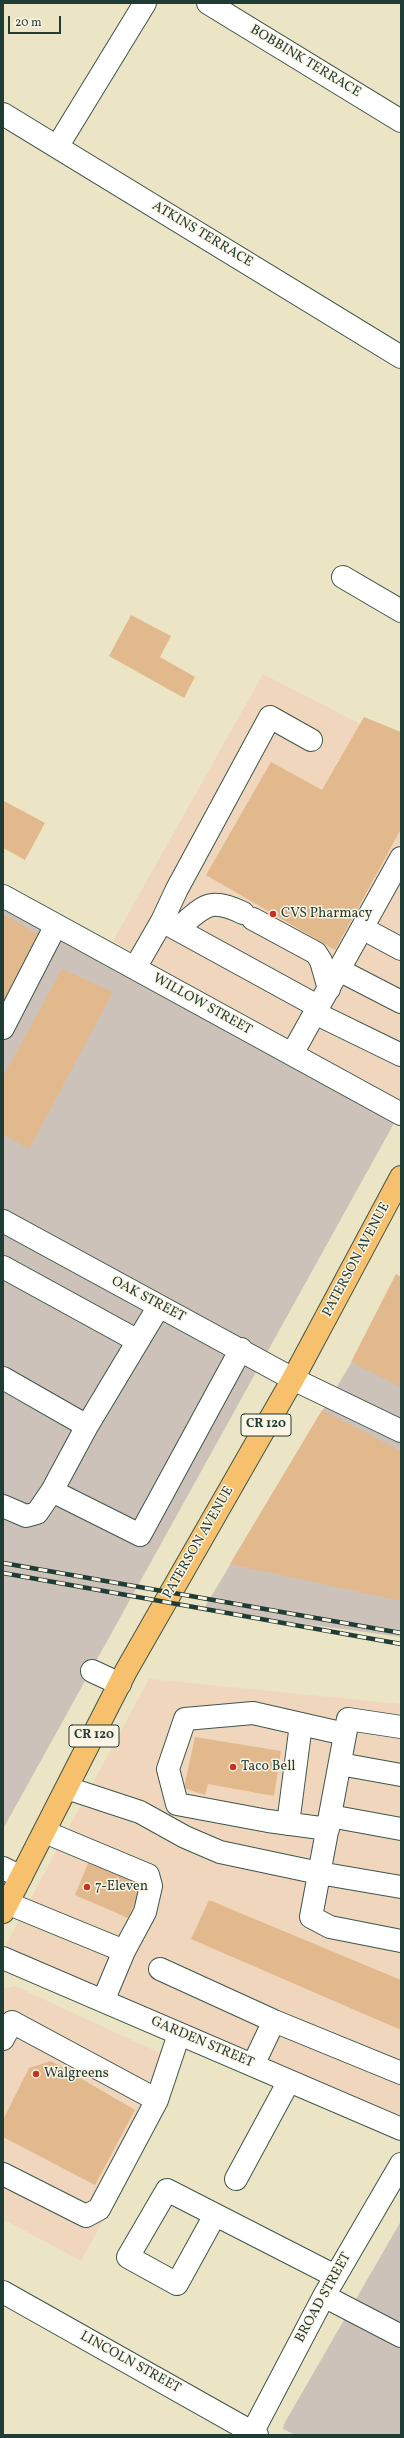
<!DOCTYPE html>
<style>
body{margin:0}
#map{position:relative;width:404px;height:2438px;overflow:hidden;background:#ece5c5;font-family:Vollkorn,serif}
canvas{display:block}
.frame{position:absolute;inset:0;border:4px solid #1f3d34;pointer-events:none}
.scale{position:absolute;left:8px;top:16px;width:53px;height:18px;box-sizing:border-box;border:2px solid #1f3d34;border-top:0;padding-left:5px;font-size:12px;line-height:14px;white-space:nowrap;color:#1f3d34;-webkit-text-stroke:3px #fcf5e5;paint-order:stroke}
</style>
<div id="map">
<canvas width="404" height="2438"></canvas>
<div class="frame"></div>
<div class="scale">20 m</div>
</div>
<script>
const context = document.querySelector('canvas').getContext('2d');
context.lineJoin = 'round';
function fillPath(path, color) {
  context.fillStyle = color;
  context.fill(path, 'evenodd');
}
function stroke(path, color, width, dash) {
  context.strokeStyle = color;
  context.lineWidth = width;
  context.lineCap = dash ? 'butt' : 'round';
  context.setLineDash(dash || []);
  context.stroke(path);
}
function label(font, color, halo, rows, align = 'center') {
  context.font = font + ' Vollkorn,serif';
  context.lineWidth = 3;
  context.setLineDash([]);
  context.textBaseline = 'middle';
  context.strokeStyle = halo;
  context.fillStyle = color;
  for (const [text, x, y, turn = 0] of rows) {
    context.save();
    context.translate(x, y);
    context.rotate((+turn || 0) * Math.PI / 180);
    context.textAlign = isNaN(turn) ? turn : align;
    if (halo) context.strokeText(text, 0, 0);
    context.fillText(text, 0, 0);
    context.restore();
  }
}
const built = new Path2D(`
 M263,674L401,745V1112L113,941Z
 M149,1679L401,1704V2129L3,1950Z
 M15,1986L177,2061L164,2108L81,2261L3,2219V1988Z`);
const industrial = new Path2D(`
 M3,901L398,1116L3,1829Z
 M399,1283L401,1284V1637L203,1610Z
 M401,2221V2435H295L283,2429L284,2424Z`);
const building = new Path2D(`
 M131,615L171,636L160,657L195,677L184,698L109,656Z
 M364,717L401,732V829L335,950L206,875L271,762L322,790Z
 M4,801L45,823L25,860L3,848Z
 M3,914L40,935L3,1003Z
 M62,969L113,992L29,1149L3,1134V1077Z
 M396,1274L401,1277V1387L351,1362Z
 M322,1410L401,1451V1601L230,1564Z
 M195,1737L281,1751L274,1796L208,1784L205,1795L184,1788Z
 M91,1856L147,1876L128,1918L75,1895Z
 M209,1900L401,1980V2030L191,1939Z
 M51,2061L135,2110L95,2185L3,2137V2120L29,2068Z`);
const minor = new Path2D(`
 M208,3L401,121
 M3,114L401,357
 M57,147L145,3
 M343,577L401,611
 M3,896L401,1114
 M253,919L316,953L321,961L329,989
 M162,921L177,889L270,717L311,740
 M362,928L401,949
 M177,929C204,907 208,896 243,913
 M135,968L162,921L319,1007
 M339,970L401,1002
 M315,1013L401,1055
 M3,1028L56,925
 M292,1054L401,858
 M3,1221L293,1379L401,1431
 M3,1267L138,1341
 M3,1378L87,1426L159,1306
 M52,1491L87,1426
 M3,1506L26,1516L37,1513L52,1491L140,1535L241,1349
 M92,1671L120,1684
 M401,1727L348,1719L311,1917L330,1927L401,1941
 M340,1764L401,1775
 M67,1788L140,1812L185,1837L220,1852L319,1873L401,1887
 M330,1816L401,1829
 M288,1824L301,1724
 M328,1829L268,1821L177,1804L168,1769L185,1719L253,1713L345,1734
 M45,1832L148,1875L151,1886L145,1912L124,1951L103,2001
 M3,1868L21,1877
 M7,1903L124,1951
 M3,1958L401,2129
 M160,1969L274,2021L253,2065
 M274,2021L401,2073
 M3,2039L12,2022L157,2100
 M3,2174L86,2216L99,2209L157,2100L179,2034
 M236,2179L289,2081
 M215,2215L177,2284L128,2257L167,2190L335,2276
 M3,2292L257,2435
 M324,2296L401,2336
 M251,2435L324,2296L401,2164`);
const major = new Path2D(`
 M3,1912L126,1671L293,1379L401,1177`);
const rail = new Path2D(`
 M3,1563L401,1633
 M3,1573L401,1644`);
const markers = [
 [273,914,4,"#c8321e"],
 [233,1767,4,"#c8321e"],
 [87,1887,4,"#c8321e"],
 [36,2074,4,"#c8321e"]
];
const shields = [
 [266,1425,50],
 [94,1736,50]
];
const shieldNames = [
 ["CR 120",266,1425],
 ["CR 120",94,1736]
];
const streetNames = [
 ["BOBBINK TERRACE",305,62,31],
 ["ATKINS TERRACE",202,235,31],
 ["WILLOW STREET",202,1005,29],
 ["PATERSON AVENUE",357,1260,-62],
 ["OAK STREET",148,1300,28],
 ["PATERSON AVENUE",199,1543,-60],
 ["GARDEN STREET",202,2043,23],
 ["BROAD STREET",324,2298,-61],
 ["LINCOLN STREET",130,2363,29]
];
const poiNames = [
 ["CVS Pharmacy",281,914],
 ["Taco Bell",241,1767],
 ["7-Eleven",95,1887],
 ["Walgreens",44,2074]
];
fillPath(built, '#efd6bc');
fillPath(industrial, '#cdc2b9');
fillPath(building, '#e2b98c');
stroke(minor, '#3e564a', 24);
stroke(major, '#3e564a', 24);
stroke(minor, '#fff', 22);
stroke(major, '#f7c06c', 22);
stroke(rail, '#1f3d34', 4.5);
stroke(rail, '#fcf5e5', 3, [9]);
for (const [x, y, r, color] of markers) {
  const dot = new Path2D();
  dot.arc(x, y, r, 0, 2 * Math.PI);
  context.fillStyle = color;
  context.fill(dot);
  stroke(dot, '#fcf5e5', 1.5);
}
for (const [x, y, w] of shields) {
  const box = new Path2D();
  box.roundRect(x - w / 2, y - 11, w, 22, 3);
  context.fillStyle = '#fcf5e5';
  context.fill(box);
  stroke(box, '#1f3d34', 1);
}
label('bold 13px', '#1f3d34', null, shieldNames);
label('14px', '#1f3d34', '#fcf5e5', streetNames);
label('14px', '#1f3d34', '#fcf5e5', poiNames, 'left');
</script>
